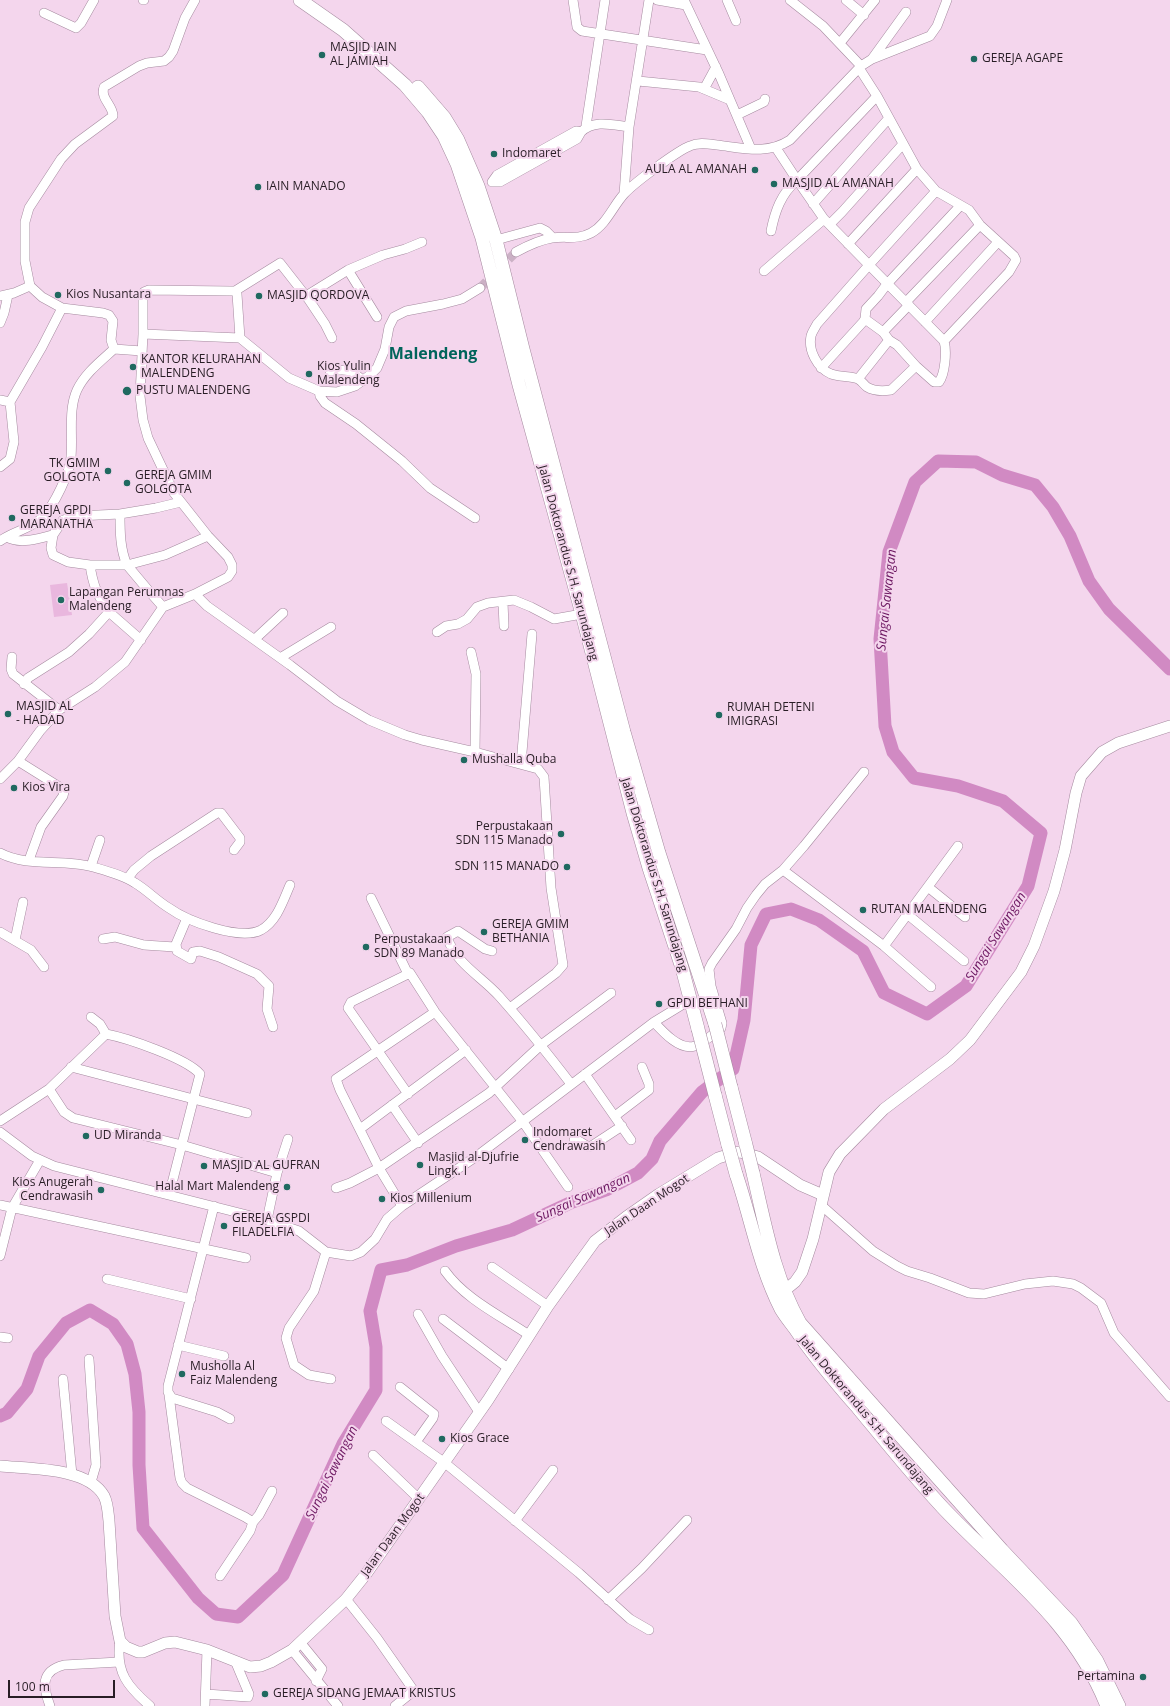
<!DOCTYPE html>
<style>
body{margin:0}
#map{position:relative;width:1170px;height:1706px;overflow:hidden;background:#f4d6ed;font-family:"Open Sans",sans-serif}
canvas{display:block}
.scale{position:absolute;left:8px;top:1680px;width:107px;height:18px;box-sizing:border-box;border:2px solid #281d25;border-top:0;padding-left:5px;font-size:12px;line-height:14px;white-space:nowrap;color:#281d25;-webkit-text-stroke:3px #f4d6ed;paint-order:stroke}
</style>
<div id="map">
<canvas width="1170" height="1706"></canvas>
<div class="scale">100 m</div>
</div>
<script>
const context = document.querySelector('canvas').getContext('2d');
context.lineJoin = 'round';
function fillPath(path, color) {
  context.fillStyle = color;
  context.fill(path, 'evenodd');
}
function stroke(path, color, width, dash) {
  context.strokeStyle = color;
  context.lineWidth = width;
  context.lineCap = dash ? 'butt' : 'round';
  context.setLineDash(dash || []);
  context.stroke(path);
}
function label(font, color, halo, rows, align = 'center') {
  context.font = font + ' "Open Sans",sans-serif';
  context.lineWidth = 4;
  context.setLineDash([]);
  context.textBaseline = 'middle';
  context.strokeStyle = halo;
  context.fillStyle = color;
  for (const [text, x, y, turn = 0] of rows) {
    context.save();
    context.translate(x, y);
    context.rotate((+turn || 0) * Math.PI / 180);
    context.textAlign = isNaN(turn) ? turn : align;
    if (halo) context.strokeText(text, 0, 0);
    context.fillText(text, 0, 0);
    context.restore();
  }
}
const green = new Path2D(`
 M67,583L72,615L54,617L50,585Z`);
const river = new Path2D(`
 M0,1416L7,1413L27,1389L39,1356L66,1323L90,1310L113,1324L127,1344L135,1374L139,1412V1465L143,1528L198,1598L216,1614L238,1617L283,1575L343,1444L376,1390V1347L370,1311L381,1270L407,1265L456,1246L512,1230L570,1203L606,1190L638,1173L652,1159L660,1141L702,1092L733,1069L744,1020L751,945L766,914L791,909L819,920L863,951L884,993L927,1014L966,986L1028,886L1041,833L1003,801L958,786L914,778L893,752L885,726L880,639L889,552L915,482L938,461L976,462L1002,475L1035,485L1053,507L1070,536L1089,581L1109,609L1170,669`);
const minorTunnel = new Path2D(`
 M480,288L516,252`);
const minor = new Path2D(`
 M143,0H144
 M573,0L577,27L582,31L707,50
 M657,0L686,5
 M684,0L719,74L751,149
 M727,0L736,21
 M790,0L823,26L861,66
 M846,0L864,15
 M44,13L76,28L81,23L94,0
 M840,43L875,0
 M872,59L906,12
 M859,68L877,96L917,169L936,191L969,210L980,225L1014,256L1016,260L1009,272L944,341
 M638,81L699,87L730,100
 M704,89L716,67
 M737,115L764,102L765,99
 M586,126L605,0
 M581,132L577,139L500,182H492L497,175L576,131L581,132C594,119 613,125 629,127
 M776,148L797,180L877,96
 M624,194L629,127L649,0
 M813,204L889,118
 M830,224L842,212L903,144
 M771,231C775,211 781,194 797,180L824,219L869,265L936,191
 M496,240L540,228L546,231L553,238
 M848,244L917,169
 M516,252C527,246 539,240 552,238C566,236 578,240 591,233C606,225 613,206 624,194C634,183 677,151 690,146C699,142 708,144 717,145C743,148 767,155 790,140L861,66L872,59L930,36L937,26L947,0
 M869,265L944,341C947,351 945,374 939,382H934L916,366L891,390C884,391 875,392 867,387C864,385 862,381 858,379C852,376 839,377 831,374C817,368 808,350 811,336C812,332 815,328 817,324Z
 M348,270L377,317
 M764,271L824,219
 M235,291L280,263L309,300L325,324L332,338
 M0,296L14,293L30,286
 M306,296L348,270L383,255L405,249L422,242
 M906,302L980,225
 M925,322L998,242
 M0,323L4,313L8,295
 M883,332L909,305
 M143,334V296L144,292L149,290L231,291H235L237,294L240,338
 M889,340L897,345L916,366
 M114,349L111,340L113,321L109,315L103,313L62,308L42,297L30,286L25,261V222L29,208L61,159L75,144L113,116C113,105 100,99 104,87L139,66L147,63L164,61L169,57L173,51L185,18L195,0
 M821,368L863,322L865,319L866,309L878,296L887,284L960,206
 M330,371C346,369 352,369 363,381
 M858,379L889,340L883,332L865,319
 M319,391L320,396L325,403L356,424L402,461L430,488L475,518
 M0,400L10,402
 M0,467L10,459L14,442L10,402L42,347L62,308
 M181,502L156,508L120,514C120,531 120,549 127,565L165,555L208,536
 M7,537C20,545 39,538 53,535
 M0,541C13,531 31,529 43,517C54,505 70,473 71,457C73,435 68,410 77,390C85,373 101,361 114,349L142,351
 M90,565L68,562L53,555L51,548L53,535L63,520L77,516L120,514
 M195,594L207,606L290,665L337,701L369,720L405,735L422,740L475,752L538,769L544,777L551,888L563,965L556,973L510,1008
 M503,602L504,626
 M109,612C97,595 93,585 90,565H127L148,590L163,607
 M437,632L446,626L458,624L467,619L477,607L488,603L514,600L531,607L554,619L582,614
 M255,639L283,613
 M471,652L476,674L475,752
 M12,657L11,669L13,674L59,710
 M280,658L331,627
 M24,684L28,678L69,652L89,634L109,612L141,640
 M18,761L58,786L64,792L63,796L41,827L29,860
 M521,764L532,634
 M0,779L18,761L40,731L59,710L95,687L125,662L163,607L195,594L228,577L232,571V565L228,557L208,536L174,493L148,438L143,420L140,396L143,334L240,338L289,378L319,391L337,392L355,386L370,375L377,368L385,349L389,327L394,317L406,311L443,304L462,299L480,288
 M0,853C28,868 63,858 93,867C107,871 123,875 135,883C147,890 157,901 169,908C187,921 240,941 261,930C277,921 283,901 290,885
 M91,866L100,840
 M783,870L884,946L958,846
 M128,878L134,870L151,856L217,813H221L240,838V842L234,850
 M928,887L965,917
 M371,898L408,974
 M907,914L964,961
 M187,918L176,944L177,951L191,959L193,952L200,951L219,957L257,974L269,986L267,1009L273,1027
 M0,932L31,950L44,967
 M103,939L115,937L144,945L175,947
 M15,940L23,902
 M884,946L931,987
 M492,951L485,949L458,931L447,937C456,964 481,976 499,996C524,1024 548,1054 571,1084
 M91,1017L100,1024L106,1034
 M654,1022C663,1032 680,1051 695,1046C704,1043 713,1034 721,1028L722,1023L711,986L709,969L712,963L736,929L747,908L756,895L765,884L783,870L804,846L864,772
 M106,1034C127,1038 186,1058 200,1074L169,1195
 M71,1067L247,1113
 M585,1074L631,1140
 M49,1089L64,1112L73,1118L182,1145L277,1173L267,1220
 M408,1094L348,1008L351,1002L410,973L435,1012L523,1122L568,1187
 M392,1105L418,1143
 M615,1116L649,1090V1084L642,1067
 M0,1121L49,1089L106,1034
 M360,1129L466,1050
 M0,1132L32,1156L54,1166L267,1220L299,1231L326,1252L351,1256L361,1252L375,1239L387,1219L402,1206L477,1156L654,1022L690,1000
 M574,1140C581,1140 584,1146 590,1147L622,1126
 M277,1173L288,1139
 M336,1188L350,1183L379,1168L489,1093L541,1045L611,993
 M0,1205L246,1258
 M821,1205L873,1251L897,1266L907,1271L930,1278L969,1293L984,1294L1025,1284L1053,1281L1073,1284L1081,1288L1101,1303L1114,1333L1170,1397
 M214,1206L168,1386V1392L172,1398L217,1412L230,1419
 M402,1206L379,1168L340,1090L336,1079L435,1012
 M326,1252L314,1291L289,1328L286,1338L294,1365L309,1375L331,1379
 M0,1256L12,1208L40,1160
 M492,1267L548,1306
 M445,1271C465,1299 501,1316 529,1335
 M107,1279L191,1299
 M418,1314L442,1356L479,1412
 M443,1319L509,1369
 M0,1337L8,1338
 M178,1345L224,1356
 M89,1359L96,1465L91,1482
 M63,1379L72,1475
 M400,1387L434,1414L433,1418L416,1442
 M169,1395L180,1478L182,1483L187,1488L245,1517L253,1522L250,1531L220,1576
 M386,1421L445,1463L579,1573L630,1619L649,1630
 M373,1455L419,1499
 M515,1521L553,1470
 M253,1522L259,1515L272,1491
 M346,1599L377,1638L412,1688L411,1693L395,1706
 M608,1600L642,1568L687,1520
 M120,1641C115,1672 128,1687 150,1706
 M300,1642L322,1669L316,1681
 M292,1650L338,1706
 M206,1694L248,1697L249,1694L236,1663
 M50,1706C43,1687 40,1671 64,1665L119,1662
 M205,1706L207,1650`);
const major = new Path2D(`
 M777,1294L784,1291L795,1282L802,1272L813,1239L829,1172L840,1154L884,1109L950,1059L970,1040L1021,972L1034,946L1054,891L1065,850L1076,793L1081,776L1102,752L1118,743L1170,726
 M0,1466C30,1469 88,1467 104,1496C108,1504 108,1513 109,1521L115,1616L120,1641L126,1647L138,1652H143L165,1643L175,1642L207,1650L250,1667L261,1666L271,1662L292,1650L346,1599L366,1574L488,1400L548,1306L595,1241L626,1217L659,1194L718,1158L734,1153L740,1152L758,1157L800,1185L823,1195`);
const highway = new Path2D(`
 M300,0L343,30L405,85L428,112L444,136L457,164L482,238L519,385L582,614L633,813L649,868L682,968L698,1029
 M418,87L444,117L458,140L478,186L496,240L523,349L624,732L659,853L715,1024
 M731,1087L746,1145
 M715,1095L728,1145
 M753,1173C765,1224 774,1277 800,1323L1002,1550L1071,1623L1097,1661L1119,1706
 M736,1174C751,1218 759,1266 781,1309C785,1316 791,1323 796,1330C815,1358 836,1383 858,1408C886,1442 914,1477 944,1509C1005,1573 1073,1620 1107,1706`);
const highwayBridge = new Path2D(`
 M715,1024L731,1087
 M698,1029L715,1095
 M728,1145L736,1174
 M746,1145L753,1173`);
const markers = [
 [322,55,4,"#206960"],
 [974,59,4,"#206960"],
 [494,154,4,"#206960"],
 [755,170,4,"#206960"],
 [774,184,4,"#206960"],
 [258,187,4,"#206960"],
 [58,295,4,"#206960"],
 [259,296,4,"#206960"],
 [133,367,4,"#206960"],
 [309,374,4,"#206960"],
 [127,391,5,"#206960"],
 [108,471,4,"#206960"],
 [127,483,4,"#206960"],
 [12,518,4,"#206960"],
 [61,600,4,"#206960"],
 [8,714,4,"#206960"],
 [719,715,4,"#206960"],
 [464,760,4,"#206960"],
 [14,788,4,"#206960"],
 [561,834,4,"#206960"],
 [567,867,4,"#206960"],
 [863,910,4,"#206960"],
 [484,932,4,"#206960"],
 [366,947,4,"#206960"],
 [659,1004,4,"#206960"],
 [86,1136,4,"#206960"],
 [525,1140,4,"#206960"],
 [420,1165,4,"#206960"],
 [204,1166,4,"#206960"],
 [287,1187,4,"#206960"],
 [101,1190,4,"#206960"],
 [382,1199,4,"#206960"],
 [224,1226,4,"#206960"],
 [182,1374,4,"#206960"],
 [442,1439,4,"#206960"],
 [1143,1677,4,"#206960"],
 [265,1694,4,"#206960"]
];
const poiNames = [
 ["MASJID IAIN",330,48],
 ["AL JAMIAH",330,62],
 ["GEREJA AGAPE",982,59],
 ["Indomaret",502,154],
 ["AULA AL AMANAH",747,170,"right"],
 ["MASJID AL AMANAH",782,184],
 ["IAIN MANADO",266,187],
 ["Kios Nusantara",66,295],
 ["MASJID QORDOVA",267,296],
 ["KANTOR KELURAHAN",141,360],
 ["MALENDENG",141,374],
 ["Kios Yulin",317,367],
 ["Malendeng",317,381],
 ["PUSTU MALENDENG",136,391],
 ["TK GMIM",100,464,"right"],
 ["GOLGOTA",100,478,"right"],
 ["GEREJA GMIM",135,476],
 ["GOLGOTA",135,490],
 ["GEREJA GPDI",20,511],
 ["MARANATHA",20,525],
 ["Lapangan Perumnas",69,593],
 ["Malendeng",69,607],
 ["MASJID AL",16,707],
 ["- HADAD",16,721],
 ["RUMAH DETENI",727,708],
 ["IMIGRASI",727,722],
 ["Mushalla Quba",472,760],
 ["Kios Vira",22,788],
 ["Perpustakaan",553,827,"right"],
 ["SDN 115 Manado",553,841,"right"],
 ["SDN 115 MANADO",559,867,"right"],
 ["RUTAN MALENDENG",871,910],
 ["GEREJA GMIM",492,925],
 ["BETHANIA",492,939],
 ["Perpustakaan",374,940],
 ["SDN 89 Manado",374,954],
 ["GPDI BETHANI",667,1004],
 ["Indomaret",533,1133],
 ["Cendrawasih",533,1147],
 ["UD Miranda",94,1136],
 ["Masjid al-Djufrie",428,1158],
 ["Lingk. I",428,1172],
 ["MASJID AL GUFRAN",212,1166],
 ["Kios Anugerah",93,1183,"right"],
 ["Cendrawasih",93,1197,"right"],
 ["Halal Mart Malendeng",279,1187,"right"],
 ["Kios Millenium",390,1199],
 ["GEREJA GSPDI",232,1219],
 ["FILADELFIA",232,1233],
 ["Musholla Al",190,1367],
 ["Faiz Malendeng",190,1381],
 ["Kios Grace",450,1439],
 ["Pertamina",1135,1677,"right"],
 ["GEREJA SIDANG JEMAAT KRISTUS",273,1694]
];
const streetNames = [
 ["Jalan Doktorandus S.H. Sarundajang",568,563,75],
 ["Jalan Doktorandus S.H. Sarundajang",654,875,73],
 ["Jalan Daan Mogot",647,1205,-34],
 ["Jalan Doktorandus S.H. Sarundajang",866,1415,50],
 ["Jalan Daan Mogot",393,1535,-54]
];
const waterNames = [
 ["Sungai Sawangan",887,600,-84],
 ["Sungai Sawangan",996,937,-58],
 ["Sungai Sawangan",583,1198,-24],
 ["Sungai Sawangan",332,1473,-64]
];
const districtNames = [
 ["Malendeng",433,354]
];
fillPath(green, '#e9b7de');
stroke(river, '#d18ac3', 13);
stroke(minorTunnel, '#cbb1c5', 9, [9, 4.5]);
stroke(minor, '#a58a9f', 10);
stroke(major, '#a58a9f', 12);
stroke(highway, '#a58a9f', 14);
stroke(minor, '#fff', 9);
stroke(major, '#fff', 11);
stroke(highway, '#fff', 13);
stroke(highwayBridge, '#a58a9f', 14, []);
stroke(highwayBridge, '#fff', 13);
for (const [x, y, r, color] of markers) {
  const dot = new Path2D();
  dot.arc(x, y, r, 0, 2 * Math.PI);
  context.fillStyle = color;
  context.fill(dot);
  stroke(dot, '#f4d6ed', 1.5);
}
label('12px', '#281d25', '#f4d6ed', poiNames, 'left');
label('12px', '#281d25', '#f4d6ed', streetNames);
label('italic 13px', '#6c1761', '#f4d6ed', waterNames);
label('bold 16px', '#00645b', '#f4d6ed', districtNames);
</script>
